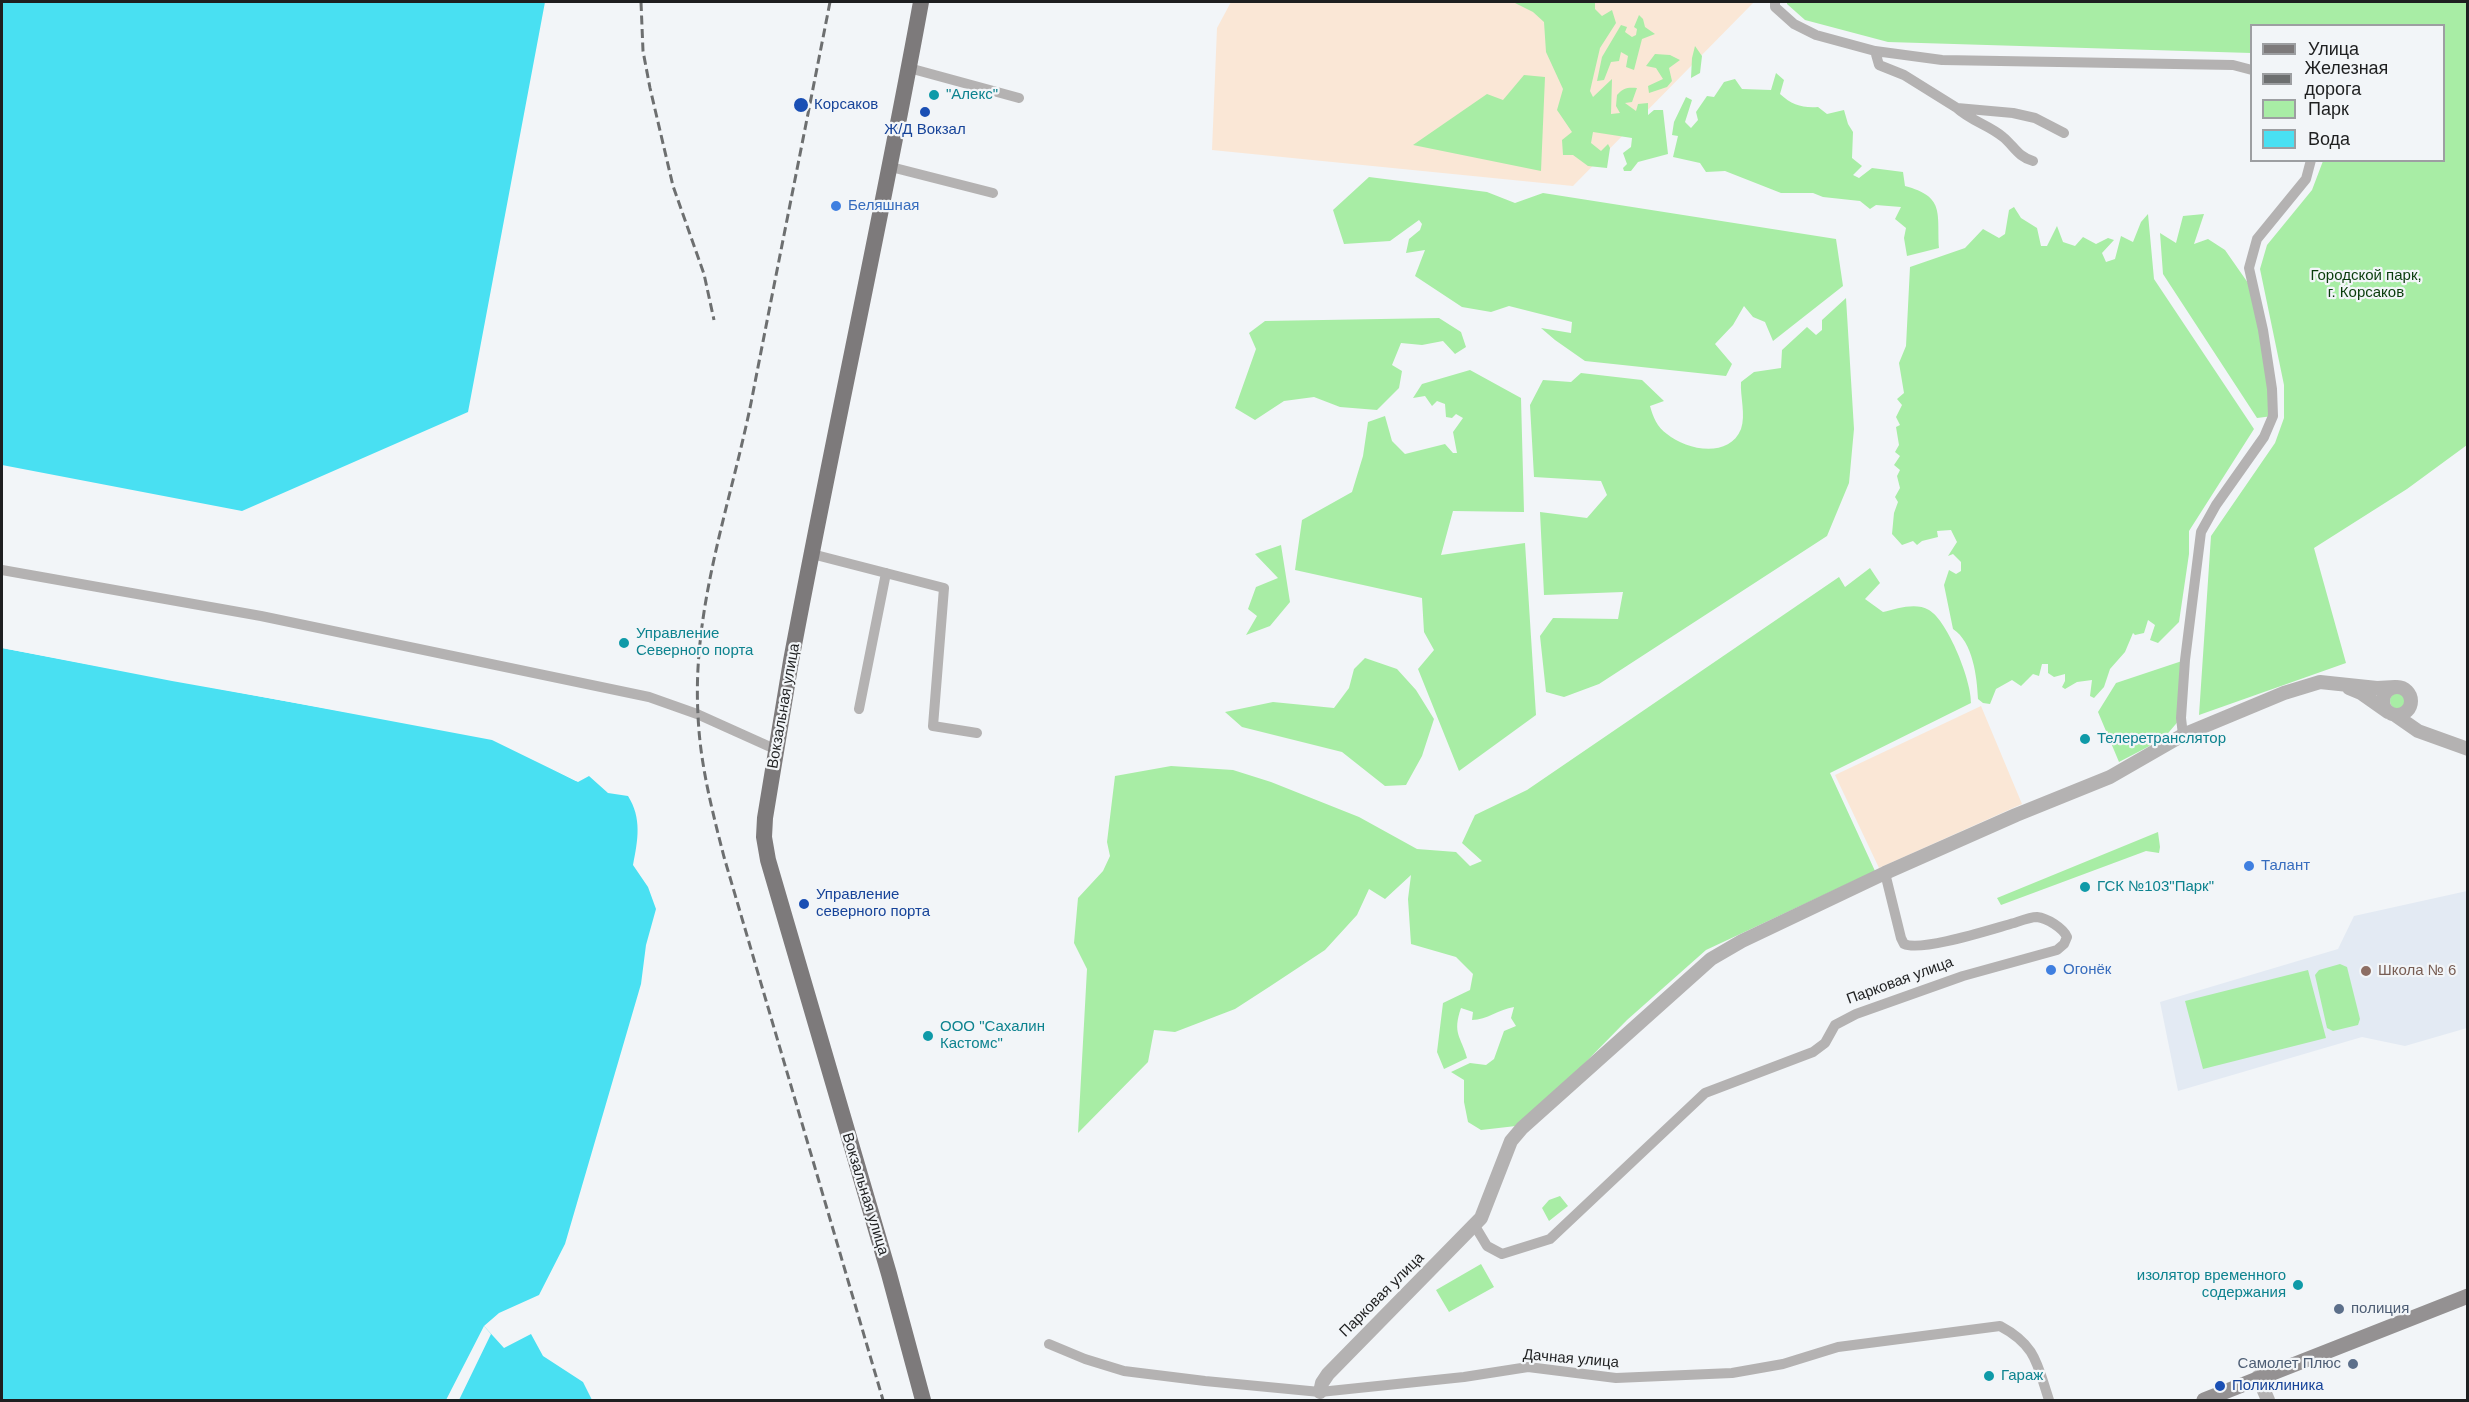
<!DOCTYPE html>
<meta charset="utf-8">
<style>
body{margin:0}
#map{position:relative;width:2469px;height:1402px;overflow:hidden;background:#f2f5f8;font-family:Arial,sans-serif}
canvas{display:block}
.frame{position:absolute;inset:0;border:3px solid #1e1f20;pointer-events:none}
.legend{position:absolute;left:2250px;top:24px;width:195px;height:138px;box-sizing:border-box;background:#f2f5f8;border:2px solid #9d9fa2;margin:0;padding:8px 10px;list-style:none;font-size:18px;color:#1e1f20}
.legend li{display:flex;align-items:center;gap:12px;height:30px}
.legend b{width:30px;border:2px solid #9d9fa2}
</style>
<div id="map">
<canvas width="2469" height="1402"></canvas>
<div class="frame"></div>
<ul class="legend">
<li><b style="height:8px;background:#7d7a7b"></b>Улица</li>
<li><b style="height:8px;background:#6d6f70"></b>Железная дорога</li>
<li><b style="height:16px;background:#a8eda5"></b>Парк</li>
<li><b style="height:16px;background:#49e0f2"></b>Вода</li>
</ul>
</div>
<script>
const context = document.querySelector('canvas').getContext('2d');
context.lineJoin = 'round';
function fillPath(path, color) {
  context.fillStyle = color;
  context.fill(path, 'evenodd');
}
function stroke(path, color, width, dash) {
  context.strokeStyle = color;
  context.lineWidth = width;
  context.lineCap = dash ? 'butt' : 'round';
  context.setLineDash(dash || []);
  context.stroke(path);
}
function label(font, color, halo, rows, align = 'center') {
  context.font = font + ' Arial,sans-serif';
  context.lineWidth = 4.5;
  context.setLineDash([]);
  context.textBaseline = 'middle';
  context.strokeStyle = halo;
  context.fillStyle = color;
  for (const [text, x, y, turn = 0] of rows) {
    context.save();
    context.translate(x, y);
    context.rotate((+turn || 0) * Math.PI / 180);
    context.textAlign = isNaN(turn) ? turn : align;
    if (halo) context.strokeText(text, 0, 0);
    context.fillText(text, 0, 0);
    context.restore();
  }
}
const built = new Path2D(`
 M2467,891V1028L2405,1046L2362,1037L2178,1091L2160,1002L2338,949L2354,916Z`);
const industrial = new Path2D(`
 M1231,2H1754L1573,186L1212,150L1217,28Z
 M1981,706L2022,804L1879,868L1835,775Z`);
const green = new Path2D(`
 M1513,2H1595V9L1602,16L1612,10L1616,23L1600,48L1590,91L1593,97L1612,79L1611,114L1620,113L1616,106L1617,95C1623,88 1628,87 1637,88L1632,102L1625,103L1636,111L1638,104L1648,103V115L1654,110H1663L1668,154L1638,162L1631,171H1624L1623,168L1627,164L1623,153L1631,147L1632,138L1593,132L1591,143L1601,151L1608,144L1610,148L1607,168L1588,166L1573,155H1563L1562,140L1572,132L1557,110L1563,89L1546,52L1544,22L1533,12Z
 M1787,2H2467V445L2407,489L2314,548L2346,663L2199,715L2211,536L2275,443L2284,418V385L2260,269L2267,245L2312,190L2323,161L2444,160V26H2252L2251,53L1888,42L1805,20L1787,4Z
 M1639,15L1643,19L1645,27L1655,34L1642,39L1634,70L1626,67L1628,56L1621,52L1619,61L1611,62L1604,80L1597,81L1602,57L1621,25L1627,27L1625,32L1632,37L1636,35L1637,29L1634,27Z
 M1695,46L1702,56L1700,73L1691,78L1692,58Z
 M1655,54L1670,55L1680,60L1669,68L1672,81L1667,87L1649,93L1648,86L1663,79L1656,68L1646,66Z
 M1776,73L1784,80L1780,94C1792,105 1802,108 1818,107L1827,114L1844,110L1848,124L1853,132L1852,158L1862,166L1853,175L1859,178L1872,168L1903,172L1905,186C1945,197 1937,212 1939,248L1907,256L1904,238L1906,228L1895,219L1901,207L1876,205L1870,209L1860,201L1823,197L1813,193H1781L1725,171L1706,172L1700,163L1673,157L1678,136L1672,135L1674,122L1686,97L1692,100L1685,122L1691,128L1698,120L1696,112L1707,96L1714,97L1724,82L1735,79L1742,89L1771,90Z
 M1524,75L1545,77L1541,171L1413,145L1487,94L1503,100Z
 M1369,177L1487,192L1515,203L1543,193L1836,239L1843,286L1773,341L1765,322L1753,317L1744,306L1733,325L1715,344L1732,364L1726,376L1585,361L1555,340L1541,328L1571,333L1572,322L1509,306L1491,312L1462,307L1415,276L1425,250L1406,253L1409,239L1420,230L1422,224L1419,220L1390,241L1344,244L1333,210Z
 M2014,207L2021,218L2037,228L2041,246H2047L2057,226L2063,242L2075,246L2083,237L2096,244L2108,238L2114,240L2102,253L2106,262L2115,259L2121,236L2133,242L2141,222L2148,214L2154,279L2254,429L2189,531V554L2179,622L2158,643L2150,640L2155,625L2148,620L2144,633L2135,635L2133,633L2125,652L2110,669L2104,687L2094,698L2090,696L2092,680L2077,682L2065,689L2062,687L2065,681V674L2054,677L2048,673V664H2042L2039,676L2033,674L2021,686L2012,680L1996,689L1990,704L1983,703L1978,699C1977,677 1973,642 1953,629L1944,585L1949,570L1956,574L1961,571V562L1953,554L1948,556L1957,542L1951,530L1937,531L1938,537L1922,541L1917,545L1913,541L1902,545L1892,534L1894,513L1898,502L1895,497L1900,488L1897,476L1900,470L1894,465L1900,456L1895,452L1899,445L1896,427L1900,425L1896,417L1902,405L1897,399L1904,393L1899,363L1906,346L1910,267L1965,248L1983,229L1999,238L2005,234L2009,210Z
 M2204,214L2194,244L2208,239L2225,250L2255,293L2273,416L2257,418L2163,274L2160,233L2176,243L2183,216Z
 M1846,298L1854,429L1849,483L1827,536L1599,684L1564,697L1546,692L1540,636L1553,618L1618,619L1623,592L1544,595L1540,512L1587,518L1607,495L1601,481L1534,477L1530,405L1543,380L1571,382L1581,373L1642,380L1664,401L1650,406C1653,417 1657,427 1667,434C1686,450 1729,459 1741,429C1746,415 1740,396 1741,382L1754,372L1781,368L1782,350L1807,327L1816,335L1822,330V320Z
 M1439,318L1461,332L1466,347L1455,354L1443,341L1422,345L1401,343L1392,365L1402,371L1399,388L1377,410L1340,407L1314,397L1284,401L1255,420L1235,408L1256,349L1249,333L1265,321Z
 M1470,370L1521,398L1524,512L1453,511L1441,555L1525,543L1536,715L1459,771L1418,669L1434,650L1424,632L1422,598L1295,570L1302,520L1352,492L1363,456L1368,422L1385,416L1392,441L1405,454L1445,444L1453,453H1457L1453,432L1463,418L1456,414L1452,418L1446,417L1445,404L1437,401L1432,406L1425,396L1413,398L1422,384Z
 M1281,545L1290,602L1270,626L1246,635L1257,616L1248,609L1256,587L1278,578L1255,554Z
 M1870,568L1880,583L1865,599L1883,612C1897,609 1915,602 1929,610C1948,621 1972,682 1971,703L1830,773L1875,871L1706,950L1627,1020L1573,1075L1516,1126L1481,1130L1468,1122L1464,1102V1080L1451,1072L1470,1063L1486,1065L1494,1059L1504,1031L1516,1026L1511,1018L1514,1007C1499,1009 1487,1020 1472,1020L1473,1012L1461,1008C1452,1034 1461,1036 1467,1058L1444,1069L1437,1052L1443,1003L1470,990L1473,974L1456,957L1411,944L1408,899L1411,875L1385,899L1369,889L1357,915L1325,950L1269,987L1235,1009L1175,1032L1154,1030L1148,1062L1078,1133L1087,969L1074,943L1078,898L1103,871L1110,856L1107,842L1115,776L1171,766L1233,770L1271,782L1359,817L1417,849L1456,852L1470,866L1482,861L1462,843L1475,815L1527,790L1839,577L1845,587Z
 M1365,658L1397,669L1416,690L1434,719L1422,756L1406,785L1385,786L1342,752L1242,727L1225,712L1273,702L1334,708L1349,688L1354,669Z
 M2185,660L2181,718L2163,739L2119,762L2098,712L2116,683Z
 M2390 701a8 8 0 1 1 16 0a8 8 0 1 1-16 0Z
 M2158,832L2160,847L2159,853L2146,851L2001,905L1997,898Z
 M2340,964L2347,967L2360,1019L2358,1025L2333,1031L2327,1028L2315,975L2319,970Z
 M2308,970L2326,1038L2203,1069L2185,1001Z
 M1560,1196L1568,1206L1549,1221L1542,1208L1549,1200Z
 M1481,1264L1494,1287L1449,1312L1436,1290Z`);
const water = new Path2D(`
 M2,2H545L468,412L242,511L2,465Z
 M2,648L492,740L578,782L589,776L608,793L628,796C642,818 638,840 633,865L648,887L656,909L646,945L641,984L565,1244L539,1295L499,1313L484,1326L504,1348L531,1334L543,1356L583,1382L592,1400H2Z`);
const pier = new Path2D(`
 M2,466L247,513L242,514L2,468Z
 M2,645L493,738L576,778V781L493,738L172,681L2,648Z
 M484,1326L491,1334L459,1400H446Z`);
const minor = new Path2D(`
 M1775,2V7L1794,24L1816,35L1875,51L1942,60L2233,65L2252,70
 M1875,51L1879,65L1904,75L1957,108L2013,113L2035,118L2064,133
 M909,68L1019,98
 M1957,108C1971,121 1989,125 2003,137C2014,146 2018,157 2033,161
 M891,167L993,193
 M812,554L944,588L933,726L977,733
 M2,570L261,616L649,697L697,714L777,750
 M859,709L886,573
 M2183,735L2181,718L2185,660L2201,532L2216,505L2264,437L2273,416L2272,389L2263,330L2249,268L2257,239L2306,179L2311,160
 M1475,1226L1487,1246L1502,1254L1550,1239L1705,1093L1813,1052L1825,1043L1835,1025L1856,1014L1963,976L2057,950L2064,944L2067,937C2063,928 2047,918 2037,917C2030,917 2020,921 2014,923C1992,929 1922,952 1904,944L1901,938L1885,873
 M1049,1344L1085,1359L1124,1371L1205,1381L1320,1392L1464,1377L1528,1367L1616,1378L1732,1373L1783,1364L1838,1347L2000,1326C2036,1345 2037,1364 2049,1400`);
const tertiary = new Path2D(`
 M2383 701a14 14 0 1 1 28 0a14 14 0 1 1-28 0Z
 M2349,688L2361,693L2388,712
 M2395,715L2418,731L2468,749
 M2258,1377L2268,1400
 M1320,1392L1322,1383L1328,1374L1481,1218L1511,1141L1522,1128L1711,959L1742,941L1885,873L2016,815L2110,777L2183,735L2284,693L2320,682L2377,688L2395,687`);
const secondary = new Path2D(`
 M2204,1400L2468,1296`);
const primary = new Path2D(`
 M921,2C881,222 832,441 791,661C782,713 774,766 765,818L764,837L768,860L889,1274L923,1400`);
const rail = new Path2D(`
 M641,2L643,51L650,88L673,186L704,274L714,320
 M830,2C804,135 777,269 751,403C730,506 692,608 698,715C700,764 712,810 724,857L883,1400`);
const markers = [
 [934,95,6,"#0f9aa8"],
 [801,105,8,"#1a4fb4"],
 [925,112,6,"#1a4fb4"],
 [836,206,6,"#3f7fe0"],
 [624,643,6,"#0f9aa8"],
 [2085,739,6,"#0f9aa8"],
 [2249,866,6,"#3f7fe0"],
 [2085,887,6,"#0f9aa8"],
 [804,904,6,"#1a4fb4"],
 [2051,970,6,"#3f7fe0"],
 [2366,971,6,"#8d6e63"],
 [928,1036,6,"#0f9aa8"],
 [2298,1285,6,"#0f9aa8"],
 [2339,1309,6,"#5c6f8a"],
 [2353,1364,6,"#5c6f8a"],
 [1989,1376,6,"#0f9aa8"],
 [2220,1386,6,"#1a4fb4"]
];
const cultureNames = [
 ["\"Алекс\"",946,95],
 ["Управление",636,634],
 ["Северного порта",636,651],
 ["Телеретранслятор",2097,739],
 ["ГСК №103\"Парк\"",2097,887],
 ["ООО \"Сахалин",940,1027],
 ["Кастомс\"",940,1044],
 ["изолятор временного",2286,1276,"right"],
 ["содержания",2286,1293,"right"],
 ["Гараж",2001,1376]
];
const transitNames = [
 ["Корсаков",814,105],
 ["Ж/Д Вокзал",925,130,"center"],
 ["Управление",816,895],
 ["северного порта",816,912],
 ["Поликлиника",2232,1386]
];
const shopNames = [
 ["Беляшная",848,206],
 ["Талант",2261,866],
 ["Огонёк",2063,970]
];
const parkNames = [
 ["Городской парк,",2366,276],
 ["г. Корсаков",2366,293]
];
const streetNames = [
 ["Вокзальная улица",784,706,-80],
 ["Парковая улица",1900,981,-20],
 ["Вокзальная улица",865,1194,73],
 ["Парковая улица",1382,1295,-45],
 ["Дачная улица",1571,1359,5]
];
const educationNames = [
 ["Школа № 6",2378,971]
];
const serviceNames = [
 ["полиция",2351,1309],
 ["Самолет Плюс",2341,1364,"right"]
];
fillPath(built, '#e3eaf3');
fillPath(industrial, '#fae7d6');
fillPath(green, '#a8eda5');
fillPath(water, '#49e0f2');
fillPath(pier, '#f2f5f8');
stroke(minor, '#b4b2b2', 10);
stroke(tertiary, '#b4b2b2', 14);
stroke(secondary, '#949192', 15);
stroke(primary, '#7d7a7b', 16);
stroke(rail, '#6d6f70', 3, [9, 4.5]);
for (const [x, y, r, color] of markers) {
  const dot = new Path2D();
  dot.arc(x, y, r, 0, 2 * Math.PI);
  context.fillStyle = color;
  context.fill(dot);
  stroke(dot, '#f2f5f8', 2);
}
label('15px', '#0d838f', '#f2f5f8', cultureNames, 'left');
label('15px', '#164399', '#f2f5f8', transitNames, 'left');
label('15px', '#366cbe', '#f2f5f8', shopNames, 'left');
label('15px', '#093c0b', '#f2f5f8', parkNames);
label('15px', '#1e1f20', '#f2f5f8', streetNames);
label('15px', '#785e54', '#f2f5f8', educationNames, 'left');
label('15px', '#4e5e75', '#f2f5f8', serviceNames, 'left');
</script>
